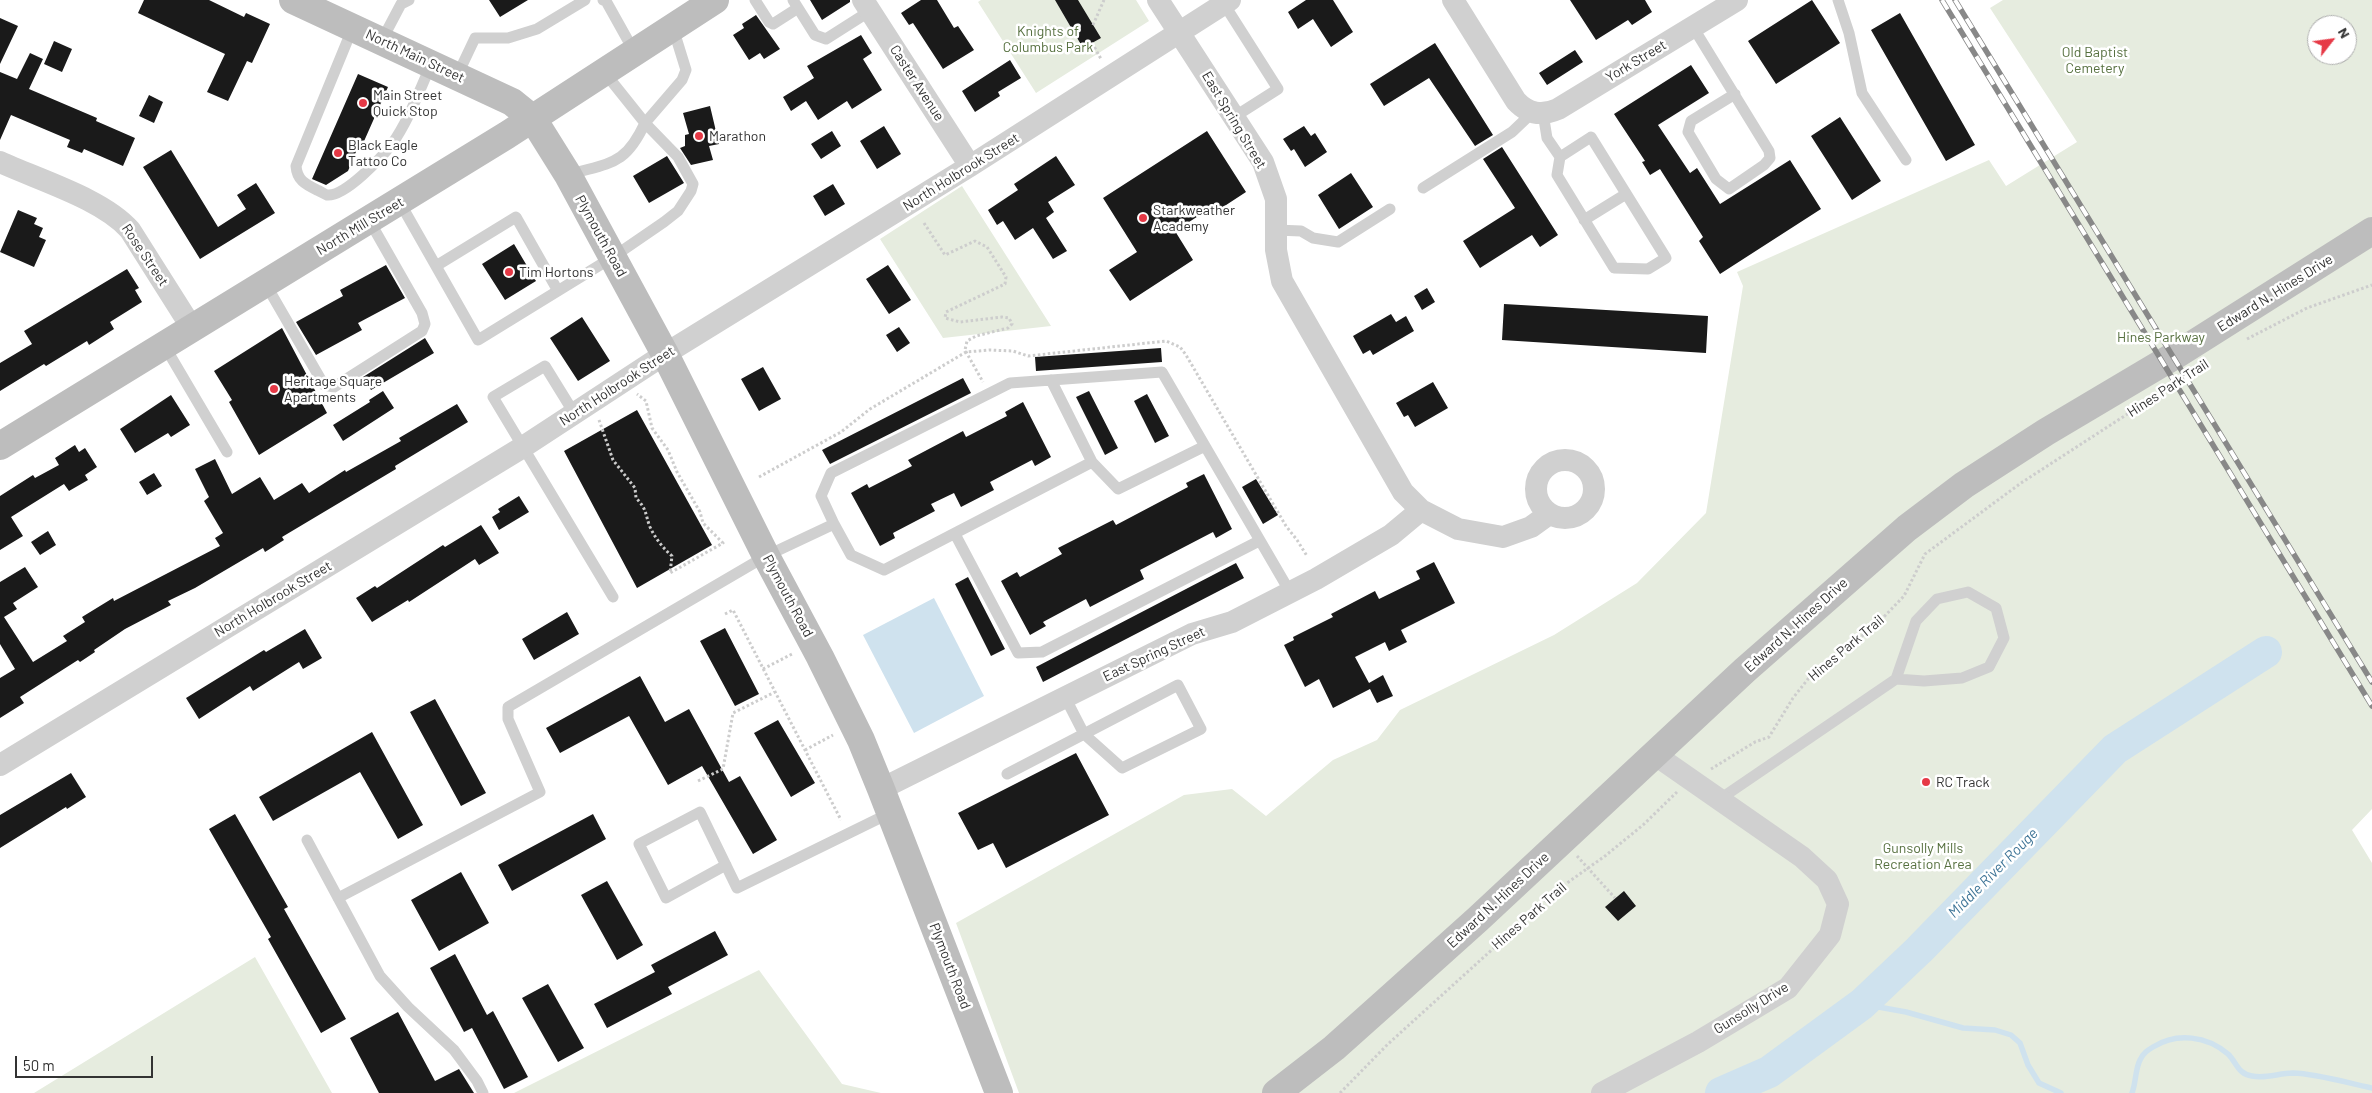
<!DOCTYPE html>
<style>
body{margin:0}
#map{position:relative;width:2372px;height:1093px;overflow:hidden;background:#fff;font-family:Barlow,sans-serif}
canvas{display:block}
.north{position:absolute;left:2307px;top:15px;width:50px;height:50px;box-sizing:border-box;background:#fff;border:1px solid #adadad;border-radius:50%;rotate:60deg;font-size:14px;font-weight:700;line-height:20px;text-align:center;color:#333}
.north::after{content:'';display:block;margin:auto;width:18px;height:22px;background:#e63946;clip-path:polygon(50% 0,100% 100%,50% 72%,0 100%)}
.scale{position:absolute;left:15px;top:1056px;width:138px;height:22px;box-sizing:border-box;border:2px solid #333;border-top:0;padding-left:6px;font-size:15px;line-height:18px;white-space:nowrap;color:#333;-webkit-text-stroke:4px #fff;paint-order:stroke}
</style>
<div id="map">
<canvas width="2372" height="1093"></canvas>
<div class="north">N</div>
<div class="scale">50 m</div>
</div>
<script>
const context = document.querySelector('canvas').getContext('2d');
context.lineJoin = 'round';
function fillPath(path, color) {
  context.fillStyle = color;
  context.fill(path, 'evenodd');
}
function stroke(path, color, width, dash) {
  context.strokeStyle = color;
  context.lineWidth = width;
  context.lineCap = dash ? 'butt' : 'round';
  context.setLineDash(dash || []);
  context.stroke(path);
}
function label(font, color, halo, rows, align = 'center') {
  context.font = font + ' Barlow,sans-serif';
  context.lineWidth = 5;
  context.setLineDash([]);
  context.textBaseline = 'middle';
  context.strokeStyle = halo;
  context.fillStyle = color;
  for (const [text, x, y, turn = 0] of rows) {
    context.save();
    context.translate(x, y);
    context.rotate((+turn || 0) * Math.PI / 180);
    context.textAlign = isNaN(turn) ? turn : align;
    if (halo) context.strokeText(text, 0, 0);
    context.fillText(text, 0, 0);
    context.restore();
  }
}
const green = new Path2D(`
 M981,0H1136L1149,21L1036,93L978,2Z
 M2003,0H2372V809L2352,830L2372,863V1093H1019L956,923L1184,795L1232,789L1266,816L1333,760L1377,740L1400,710L1554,635L1637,583L1706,513L1743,286L1737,272L1989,160L2006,186L2077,142L1990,8ZM2317,25H2347V55H2317Z
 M962,186L1051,326L943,338L880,239Z
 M255,957L332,1093H34Z
 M759,970L842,1084L881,1093H514Z`);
const water = new Path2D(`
 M934,598L984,696L914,733L863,635Z`);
const stream = new Path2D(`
 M1862,1004L1906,1012L1963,1028L1995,1030L2011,1035L2020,1043L2028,1065L2039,1083L2061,1093
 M2132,1093C2136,1083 2135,1070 2140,1060C2143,1053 2148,1050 2153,1047C2177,1032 2207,1036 2228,1054C2237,1063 2238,1074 2252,1076C2266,1079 2279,1073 2293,1073C2319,1074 2347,1083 2372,1088`);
const river = new Path2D(`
 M1721,1093L1769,1072L1862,1004L1919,950L2115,749L2266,652`);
const building = new Path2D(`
 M144,0H209L244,17L246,13L270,24L252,63L247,61L228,101L207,92L225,54L138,13Z
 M489,0H528L500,17Z
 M810,0H850V2L822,20Z
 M921,0H937L954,28L958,26L974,50L943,69L913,23L909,25L901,13Z
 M1055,0H1078L1101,38L1083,48Z
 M1306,0H1333L1353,32L1331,47L1313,19L1298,29L1288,12Z
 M1570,0H1645L1652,12L1632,25L1628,20L1596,40Z
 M1812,0L1840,43L1776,84L1748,41Z
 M1900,13L1975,145L1946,161L1871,30Z
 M756,15L780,49L764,59L760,53L749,60L733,35L744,28L742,24Z
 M0,18L18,26L0,64Z
 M861,35L872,53L863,59L882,90L852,109L847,101L818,120L806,101L791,111L783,97L814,78L807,66Z
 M54,41L72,49L62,72L44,64Z
 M1435,43L1493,135L1475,146L1429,78L1384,106L1370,84Z
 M1575,50L1583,62L1547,85L1539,73Z
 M30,53L43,59L29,89L97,118L96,121L135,138L123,166L84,149L82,153L67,147L70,140L11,115L0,140V72L17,79Z
 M1010,60L1021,78L998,92L1000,96L975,112L962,91Z
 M1691,65L1709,93L1658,125L1690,173L1697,168L1720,204L1790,160L1821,209L1720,274L1699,241L1703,237L1660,169L1650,175L1642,162L1645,161L1614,114Z
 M358,74L388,87L361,148L358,147L348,171L326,185L312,179Z
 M149,95L163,102L154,123L139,116Z
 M710,106L719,144L709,146L713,160L691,165L680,148L685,146V135L689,134L683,113Z
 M1840,117L1881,181L1852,200L1811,136Z
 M884,126L901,154L877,169L860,141Z
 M1304,126L1311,136L1315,133L1327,152L1305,167L1294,149L1291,151L1283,139Z
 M832,131L841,146L821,159L811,144Z
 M1207,131L1246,192L1220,209L1217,204L1175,231L1193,260L1130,301L1109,270L1137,252L1103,198Z
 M1502,147L1558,235L1540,247L1532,235L1480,268L1463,241L1515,208L1483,159Z
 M171,150L218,227L246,209L237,195L256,183L275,213L200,259L143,167Z
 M667,156L684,183L649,203L633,176Z
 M1056,156L1075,185L1048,202L1054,212L1046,218L1067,251L1053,259L1033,228L1015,240L1003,221L997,225L988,210L1018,190L1014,184Z
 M1351,173L1373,207L1339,229L1318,195Z
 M833,184L845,204L825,216L813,196Z
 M18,210L37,218L34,224L43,228L39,237L46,240L34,267L0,252Z
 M514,244L536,281L505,300L482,264Z
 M386,265L405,298L358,323L362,330L316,355L296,322L343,296L340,290Z
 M888,265L911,300L889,314L866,279Z
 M127,269L139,288L135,290L142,302L110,322L114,329L89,345L87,341L46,366L44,364L0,391V363L32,344L24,331Z
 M1427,288L1435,302L1422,310L1414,296Z
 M1504,304L1708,316L1706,353L1502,340Z
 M1391,314L1396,322L1406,316L1414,331L1373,355L1370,350L1363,354L1353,336Z
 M582,317L610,361L578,381L550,338Z
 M899,327L910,343L897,352L886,335Z
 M282,328L327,413L259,455L229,402L232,400L214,371Z
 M425,338L434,353L371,390L363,377Z
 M1161,348L1162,362L1036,371L1035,357Z
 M763,367L781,399L759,411L741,379Z
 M963,378L971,393L830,464L822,450Z
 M1433,382L1448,408L1415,427L1408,415L1404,417L1396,403Z
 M383,391L394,408L343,441L333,425L370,402L369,400Z
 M1089,391L1118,448L1105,455L1076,397Z
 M1147,394L1169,436L1155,443L1134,401Z
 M171,395L190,425L171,437L168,433L135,453L120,429Z
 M1023,402L1051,457L1035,466L1032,460L990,482L994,490L961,507L954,493L931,504L935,511L893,533L895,538L880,546L851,493L867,484L869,488L912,466L908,460L963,431L966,437L1007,416L1005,412Z
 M457,404L468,422L395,466L396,469L282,537L284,540L265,552L263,548L195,588L168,601L171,605L125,629L94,650L95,652L80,662L78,660L20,697L24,703L0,718V678L15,669L0,644V582L25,567L38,587L13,603L17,609L4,617L33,662L67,641L63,636L85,622L82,617L113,598L114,601L220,546L215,538L223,533L204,501L209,497L195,469L215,459L232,494L260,477L274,500L302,483L309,493L345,470L346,472L401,441L399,438Z
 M637,410L712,545L637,588L564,451Z
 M75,445L79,452L85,448L97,467L85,475L88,480L69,491L64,484L11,517L23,536L0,550V496L33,475L35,478L59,465L55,458Z
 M154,473L162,486L147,495L139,482Z
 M1204,474L1232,529L1216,538L1213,532L1140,570L1144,579L1090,607L1086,599L1043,622L1046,626L1030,635L1001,581L1017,572L1020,577L1062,554L1058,548L1113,520L1116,525L1188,487L1186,483Z
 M1256,479L1278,515L1263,524L1242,487Z
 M519,496L529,512L499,530L492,517L500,512L498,509Z
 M481,525L499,553L479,565L475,559L409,602L408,600L372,622L356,598L375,586L377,588L443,545L445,547Z
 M48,531L56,545L40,555L31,542Z
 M1434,562L1455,603L1401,630L1407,642L1389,651L1385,642L1355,657L1369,683L1383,675L1393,696L1377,703L1370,689L1333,708L1319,679L1305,687L1284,645L1294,640L1293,637L1333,617L1331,614L1375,591L1379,599L1420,579L1416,571Z
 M1236,563L1244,578L1043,682L1036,667Z
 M968,577L1005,649L991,656L955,584Z
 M567,612L579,634L534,660L522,639Z
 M725,628L759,694L735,706L700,641Z
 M305,629L322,658L303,669L299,662L253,691L250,686L199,719L186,698L264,650L266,652Z
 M640,676L665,722L689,709L729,782L740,776L777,840L753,854L702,766L668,785L629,716L560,753L546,728Z
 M435,699L486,793L461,806L410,712Z
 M778,720L815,783L791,797L754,733Z
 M372,732L423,825L398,839L360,772L273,821L259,797Z
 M1076,753L1109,815L1006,868L993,843L978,850L958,813Z
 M71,773L86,797L67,809L66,807L0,848V815Z
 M235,814L288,907L284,909L346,1019L321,1033L268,939L271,937L209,829Z
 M593,814L606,839L512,891L498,865Z
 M461,872L489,923L439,951L411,900Z
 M607,881L643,945L617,960L581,895Z
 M1624,891L1636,906L1618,921L1605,907Z
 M715,931L728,955L668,987L672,994L607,1028L594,1004L655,972L651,965Z
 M455,954L487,1015L493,1011L528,1077L504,1089L472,1028L464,1032L430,968Z
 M548,984L584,1048L558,1062L522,998Z
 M398,1012L435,1081L459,1069L474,1093H379L350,1038Z`);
const path = new Path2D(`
 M1093,25L1104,0
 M1051,29L1076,36
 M1092,43L1101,59
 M924,223L945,255L975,241L987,247L1006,277L1005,284L946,312L945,318L960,322L1002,317L1009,318L1012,324L1008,328L976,336L967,341L965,350L983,382
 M2247,339L2307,308L2372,285
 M599,420L613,460L635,488L636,498C647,509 645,514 650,527C655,538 663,548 672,556L670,573L723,543L703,523L700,512L677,472L668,450L652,428L646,401L637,394
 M759,477L841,432L870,409L966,352L990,350L1013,351L1028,356L1166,341L1180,347L1186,355L1286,526L1297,540L1307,556
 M725,614L733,610L841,820
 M763,669L792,654
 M805,750L833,735
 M1711,769L1755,742L1769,737L1793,698L1808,679L1877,624L1904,596L1925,554L2021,483L2163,391
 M698,781L723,769L733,713L775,692
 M1577,856L1615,898
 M1340,1093L1388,1044L1560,888L1605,856L1643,825L1677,792`);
const lane = new Path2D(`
 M603,0L606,1L635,53
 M755,0L769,22L773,24L798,8
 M793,0L815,35L826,39L870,11
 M1838,0L1849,33L1862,93L1906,160
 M1224,4L1278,89L1234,117
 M353,27L296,166C297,180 305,184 317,190C320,191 324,194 327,195C345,197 382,157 392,144C409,120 419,91 431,65
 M1693,27L1769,151L1770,158L1764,165L1729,189L1716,179L1688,132L1691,121L1735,94
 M382,40L401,4L409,0
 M605,73L645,123L682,80L686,70L673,28
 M457,76L475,38H508L537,29L585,0
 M1543,113L1547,138L1560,157L1557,175L1614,268L1648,269L1666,258L1591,137L1560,157
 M1423,188L1512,132L1533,112
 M399,201L478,340L613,257L664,222L678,211L691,191L693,184L678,157L645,123C625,166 611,162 568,175
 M1584,220L1626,194
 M1276,230L1301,231L1313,238L1338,242L1390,209
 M436,266L516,217L558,291
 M265,283L324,385L334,387L422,331L425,324L422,313L369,220
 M164,345L227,452
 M1051,380L1092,462
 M574,413L545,366L493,397L613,597
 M1205,446L1290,592
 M955,534L1018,653L1042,652L1259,541
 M1007,774L1084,734L1122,768L1201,729L1178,685L1084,734L1065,697
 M1720,799L1896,679L1924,681L1962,678L1989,667L2004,638L1996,608L1968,592L1937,599L1916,621L1896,679
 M307,840L380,976L408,1007L454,1050L477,1081L483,1093
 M726,865L666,898L639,844L700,812L737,888L890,813
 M338,898L540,792L508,719V707L766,556L834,524L851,555L884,570L1092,462L1118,489L1205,446L1162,372L1010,383L831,473L821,496L834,524`);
const street = new Path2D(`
 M863,0L970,166
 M1158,0L1263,162L1276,199V250L1282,281L1403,492L1421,510L1458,529L1503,537L1531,527L1549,514
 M1453,0L1516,101C1528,114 1542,116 1558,109L1737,0
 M0,162C39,180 103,199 130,230L192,328
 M1536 489a29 29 0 1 1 58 0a29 29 0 1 1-58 0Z
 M0,765L523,447L665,354L970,166L1230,0
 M881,789L1192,634L1232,622L1316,579L1391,535L1421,510
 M1602,1093L1698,1042L1788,988L1830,935L1838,904L1827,880L1802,857L1654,754`);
const secondary = new Path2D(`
 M293,0L512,102L533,119L568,175L665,354L766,556L820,657L861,740L881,789L999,1093
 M0,446L507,135L715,0
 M1276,1093L1334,1048L1390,998L1478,919L1745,670L1907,528L1964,485L2046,432L2179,353L2372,231`);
const rail = new Path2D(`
 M1942,0L2372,706
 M1955,0L2372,682`);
const markers = [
 [363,103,5,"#e63946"],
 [699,136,5,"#e63946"],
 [338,153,5,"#e63946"],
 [1143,218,5,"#e63946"],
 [509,272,5,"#e63946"],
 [274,389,5,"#e63946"],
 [1926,782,5,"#e63946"]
];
const parkNames = [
 ["Knights of",1048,31],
 ["Columbus Park",1048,47],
 ["Old Baptist",2095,52],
 ["Cemetery",2095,68],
 ["Hines Parkway",2161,337],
 ["Gunsolly Mills",1923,848],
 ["Recreation Area",1923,864]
];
const streetNames = [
 ["North Main Street",415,56,25],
 ["York Street",1636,61,-31],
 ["Caster Avenue",917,83,57],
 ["East Spring Street",1234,120,59],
 ["North Holbrook Street",961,172,-32],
 ["North Mill Street",360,226,-31],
 ["Plymouth Road",601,236,61],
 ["Rose Street",145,255,56],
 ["Edward N. Hines Drive",2275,293,-32],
 ["North Holbrook Street",617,386,-33],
 ["Hines Park Trail",2168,388,-33],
 ["Plymouth Road",788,596,62],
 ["North Holbrook Street",273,599,-31],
 ["Edward N. Hines Drive",1796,625,-42],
 ["Hines Park Trail",1846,648,-40],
 ["East Spring Street",1154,654,-25],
 ["Edward N. Hines Drive",1498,900,-43],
 ["Hines Park Trail",1529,916,-41],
 ["Plymouth Road",950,966,69],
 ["Gunsolly Drive",1751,1008,-32]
];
const poiNames = [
 ["Main Street",373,95],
 ["Quick Stop",373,111],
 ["Marathon",709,136],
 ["Black Eagle",348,145],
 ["Tattoo Co",348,161],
 ["Starkweather",1153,210],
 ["Academy",1153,226],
 ["Tim Hortons",519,272],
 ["Heritage Square",284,381],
 ["Apartments",284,397],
 ["RC Track",1936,782]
];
const waterNames = [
 ["Middle River Rouge",1993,873,-45]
];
fillPath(green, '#e6ecdf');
fillPath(water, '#cfe2ee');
stroke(stream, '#cfe2ee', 5.5);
stroke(river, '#cfe2ee', 32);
fillPath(building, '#1a1a1a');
stroke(path, '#cdcdcd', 3, [2.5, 2.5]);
stroke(lane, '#d0d0d0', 11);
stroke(street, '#d0d0d0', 22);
stroke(secondary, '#bdbdbd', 28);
stroke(rail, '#888', 5.5);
stroke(rail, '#fff', 4, [11]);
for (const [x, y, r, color] of markers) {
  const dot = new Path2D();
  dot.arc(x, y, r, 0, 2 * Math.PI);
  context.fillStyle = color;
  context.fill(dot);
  stroke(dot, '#fff', 2);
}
label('14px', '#56703f', '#fff', parkNames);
label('14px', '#333', '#fff', streetNames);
label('14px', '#333', '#fff', poiNames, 'left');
label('italic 15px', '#3f7597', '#fff', waterNames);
</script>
